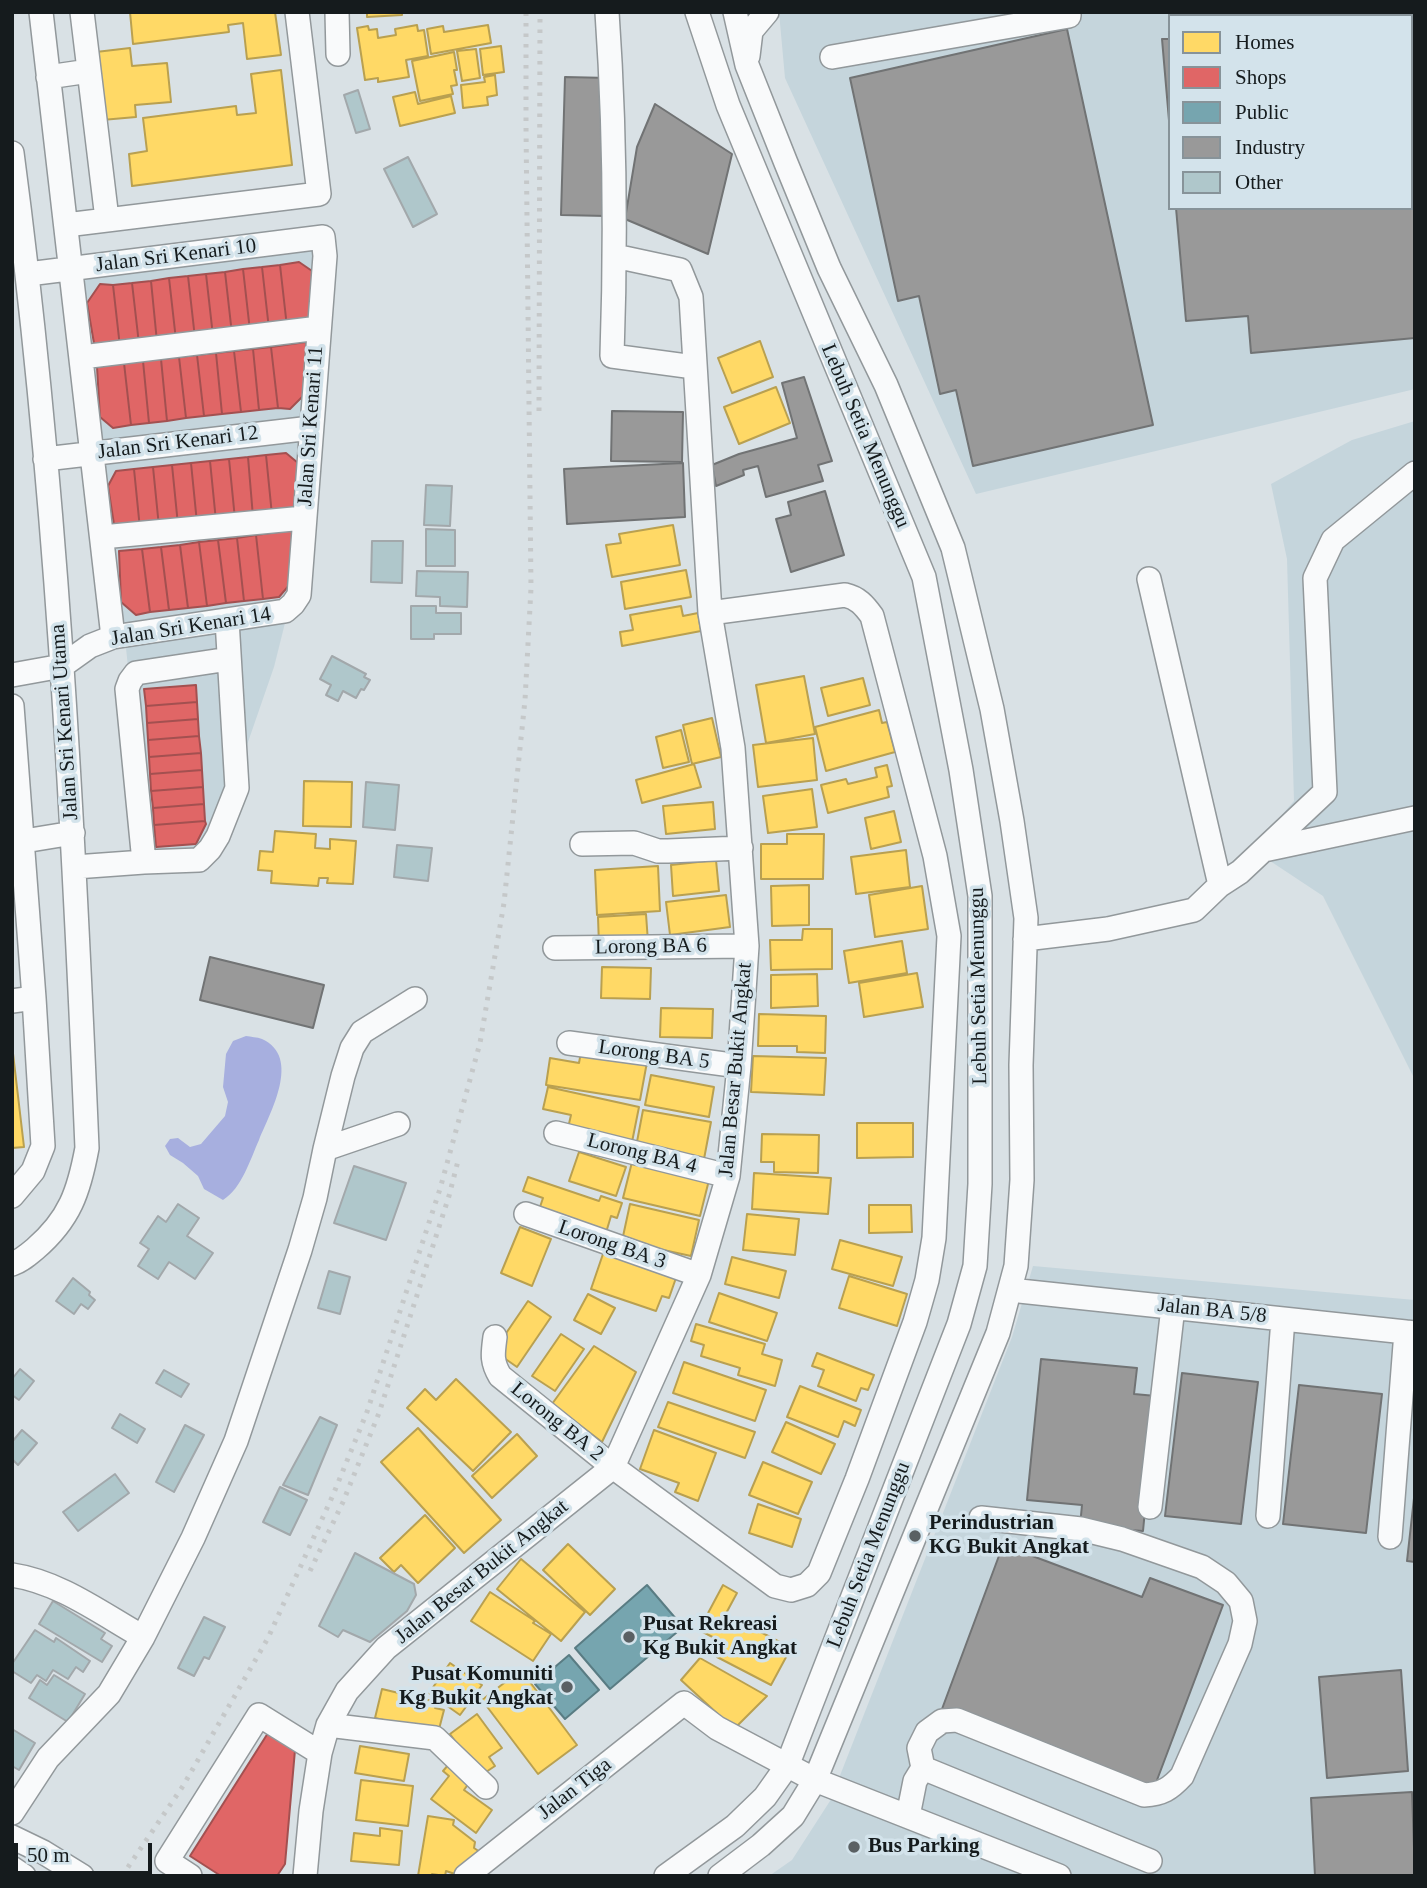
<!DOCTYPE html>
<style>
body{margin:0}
#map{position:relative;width:1427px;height:1888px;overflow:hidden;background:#d9e1e5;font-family:Georgia,serif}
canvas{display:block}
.frame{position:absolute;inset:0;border:14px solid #151b1d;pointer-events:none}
.legend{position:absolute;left:1168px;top:14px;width:245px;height:196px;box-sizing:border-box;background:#d3e3eb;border:2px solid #879399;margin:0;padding:9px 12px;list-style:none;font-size:21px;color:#151b1d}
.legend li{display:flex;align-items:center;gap:14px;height:35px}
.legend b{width:35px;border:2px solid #879399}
.scale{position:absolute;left:14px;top:1843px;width:138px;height:32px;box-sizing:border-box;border:4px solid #151b1d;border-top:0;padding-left:9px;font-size:21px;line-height:24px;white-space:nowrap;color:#151b1d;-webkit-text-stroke:5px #d3e3eb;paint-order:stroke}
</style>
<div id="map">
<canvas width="1427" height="1888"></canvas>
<div class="frame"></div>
<ul class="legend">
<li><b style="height:19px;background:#ffd966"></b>Homes</li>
<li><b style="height:19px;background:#e06666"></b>Shops</li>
<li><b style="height:19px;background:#76a5af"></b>Public</li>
<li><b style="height:19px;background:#999"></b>Industry</li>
<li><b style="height:19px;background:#afc7cb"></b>Other</li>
</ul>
<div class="scale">50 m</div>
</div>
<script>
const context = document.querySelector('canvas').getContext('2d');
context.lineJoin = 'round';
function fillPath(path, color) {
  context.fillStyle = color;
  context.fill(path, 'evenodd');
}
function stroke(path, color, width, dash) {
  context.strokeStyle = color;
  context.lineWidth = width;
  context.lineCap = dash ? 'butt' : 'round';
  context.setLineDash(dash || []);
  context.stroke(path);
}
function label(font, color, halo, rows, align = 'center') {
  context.font = font + ' Georgia,serif';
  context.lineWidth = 7;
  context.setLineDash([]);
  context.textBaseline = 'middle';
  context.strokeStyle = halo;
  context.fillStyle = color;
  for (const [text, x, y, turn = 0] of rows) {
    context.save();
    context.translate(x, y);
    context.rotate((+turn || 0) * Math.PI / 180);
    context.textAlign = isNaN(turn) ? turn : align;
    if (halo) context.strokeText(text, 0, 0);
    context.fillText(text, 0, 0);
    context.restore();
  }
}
const built = new Path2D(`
 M779,12H1415V389L976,494L785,78ZM1170,16H1411V208H1170Z
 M318,245L292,595L274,667L230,794L199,856L148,857L124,629L99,459L80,274Z
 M1415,421V1080L1323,896L1252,849L1294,801L1287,559L1271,484L1352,440Z
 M1033,1266L1415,1300V1876H769L792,1860L830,1801L1012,1337Z`);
const water = new Path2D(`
 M246,1036C251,1037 257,1037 262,1039C302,1057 270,1113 259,1140C250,1160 242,1188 223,1200L204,1189L198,1176L183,1163L170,1155L165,1146L170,1139L178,1138L190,1147L201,1144L225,1116L228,1102L223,1087L226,1054L233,1041Z`);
const homes = new Path2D(`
 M130,12H275L281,55L247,59L243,23L228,25L229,32L133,44Z
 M367,12H402V15L367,17Z
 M417,25L418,31L424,30L428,56L406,60L409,77L378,82V78L365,80L357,28L368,26L369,30L377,29L378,38L396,35L395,29Z
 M488,25L491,43L431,54L427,29L443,26L444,32Z
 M501,46L504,72L483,75L480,49Z
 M130,48L132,66L167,63L171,102L135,105L136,117L102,120L96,52Z
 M476,49L480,78L462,81L457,51Z
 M454,52L457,70H454L457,85L451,86L453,94L420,101L412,61Z
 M281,70L292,165L132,186L129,154L147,151L143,118L236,106L237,115L256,113L251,74Z
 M495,75L497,95L487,97L488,105L463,108L461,85L485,82L484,77Z
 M415,92L418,104L451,96L455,113L400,126L393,97Z
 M760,341L773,377L732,393L718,358Z
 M776,387L790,423L739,444L724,407Z
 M673,525L680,565L612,577L606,545L621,543L619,534Z
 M686,570L691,597L625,609L621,582Z
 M681,606L683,616L698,613L701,631L622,646L620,632L633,630L630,615Z
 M804,676L815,734L766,743L756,685Z
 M863,678L870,705L828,716L821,688Z
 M879,710L882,723L887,722L895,752L826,771L815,727Z
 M712,718L721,757L692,764L683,725Z
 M681,730L689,762L663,768L656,737Z
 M813,738L817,780L758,787L753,745Z
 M694,764L701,787L642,803L636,780Z
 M887,765L892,786L887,787L889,797L828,813L821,785L846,779L848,784L877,777L875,768Z
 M304,781L352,782L351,827L303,826Z
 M812,789L817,827L768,833L763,796Z
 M713,802L715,829L666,834L663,806Z
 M894,811L901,842L871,849L865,818Z
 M275,831L316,834L315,848L330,849V839L356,841L353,884L327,883L328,878H319L318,886L271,883L272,871L258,870L260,851L273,852Z
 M787,834H824L823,879H761V844H787Z
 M906,850L910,887L856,894L851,857Z
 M716,860L719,891L673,896L671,865Z
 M658,866L660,911L597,915L595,870Z
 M809,885V925L772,926L771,886Z
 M922,886L928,929L875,937L869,895Z
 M726,895L730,927L670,935L666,902Z
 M646,914L648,942L599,946L598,917Z
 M803,929H832V969L771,970L770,940H802Z
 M902,941L907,973L849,983L844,951Z
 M602,967L651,968L650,999L601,998Z
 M917,973L923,1007L864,1017L859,983Z
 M817,974L818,1006L771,1008V975Z
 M661,1008L713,1009L712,1038L660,1037Z
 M759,1014L826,1016L825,1053L797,1052V1046H758Z
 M12,1045L24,1147L12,1148Z
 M581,1052L647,1062L640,1100L546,1085L550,1058L579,1063Z
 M753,1056L826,1058L824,1095L751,1092Z
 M651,1075L714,1087L709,1117L645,1105Z
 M548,1087L639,1107L632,1142L568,1128L571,1115L543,1109Z
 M643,1110L711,1122L704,1159L636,1147Z
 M857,1123H913V1157L857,1158Z
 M762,1134L819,1135L818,1173L774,1172V1162H761Z
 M579,1152L626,1167L616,1196L569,1181Z
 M633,1158L710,1176L700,1216L623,1198Z
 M754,1173L831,1178L828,1214L752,1209Z
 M528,1177L599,1201L601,1196L622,1203L617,1218L611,1216L605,1236L538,1213L543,1198L523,1191Z
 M630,1204L699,1220L691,1256L622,1241Z
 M869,1205H911L912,1232L869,1233Z
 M747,1214L799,1219L795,1255L743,1250Z
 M520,1227L551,1239L532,1286L501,1273Z
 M840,1240L902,1257L893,1286L832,1269Z
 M604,1251L677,1275L669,1298L662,1296L656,1311L591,1289Z
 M732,1257L786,1271L779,1298L725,1284Z
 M849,1276L907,1294L897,1326L839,1308Z
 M719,1293L777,1313L767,1341L709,1322Z
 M588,1294L615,1308L601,1334L574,1320Z
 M528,1301L551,1317L517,1367L494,1351Z
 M696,1324L765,1344L762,1354L782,1360L775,1386L738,1375L740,1368L701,1356L704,1345L691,1341Z
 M561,1334L584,1349L555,1391L532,1376Z
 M594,1346L636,1372L602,1442L552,1404Z
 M817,1353L874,1375L868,1390L861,1388L856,1401L818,1386L824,1370L812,1366Z
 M684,1362L766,1390L755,1421L673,1393Z
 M456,1379L511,1432L473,1471L407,1408L425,1389L436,1400Z
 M800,1386L861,1410L855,1426L844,1421L838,1437L787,1417Z
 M668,1402L755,1432L745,1458L658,1427Z
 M786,1422L835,1444L821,1474L772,1452Z
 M418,1428L501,1520L464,1553L381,1462Z
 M654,1430L716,1453L698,1501L675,1492L679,1483L640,1469Z
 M517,1434L537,1456L492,1498L472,1476Z
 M763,1462L812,1482L798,1514L749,1495Z
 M758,1504L801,1519L792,1547L749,1533Z
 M425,1515L455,1548L418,1583L401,1565L394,1572L380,1558Z
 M568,1544L615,1589L590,1615L543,1570Z
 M521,1559L585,1612L561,1641L497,1589Z
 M723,1585L737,1593L723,1619L733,1625L736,1619L791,1648L771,1685L717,1657L724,1643L699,1630Z
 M490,1592L535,1621L533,1623L551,1634L533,1661L471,1621Z
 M700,1658L767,1696L734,1729L681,1680Z
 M450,1663L482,1685L460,1715L429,1693Z
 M521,1670L577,1745L538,1774L482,1700Z
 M382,1689L436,1702L435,1708L444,1710L438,1733L375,1718Z
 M477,1714L502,1748L489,1757L495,1766L480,1776L450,1734Z
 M360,1746L409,1754L404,1781L355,1773Z
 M449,1764L471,1780L464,1790L492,1810L476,1833L431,1799L449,1776L443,1771Z
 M361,1780L413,1786L408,1826L356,1820Z
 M428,1816L454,1820L453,1825L475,1842L474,1848L480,1852L461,1876L446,1871L445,1876L432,1874L431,1876H418Z
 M380,1828L402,1831L399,1865L351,1861L354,1833L380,1836Z`);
const shops = new Path2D(`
 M299,262L315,273L308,327H287L280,265Z
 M280,265L287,327L269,329L262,267Z
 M262,267L269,329L250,331L243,269Z
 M243,269L250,331L232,334L225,272Z
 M225,272L232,334L213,336L206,274Z
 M206,274L213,336L195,338L188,276Z
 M188,276L195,338L176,340L169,278Z
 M169,278L176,340L157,342L151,281Z
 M151,281L157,342L139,344L132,283Z
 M132,283L139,344L120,347L113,285Z
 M100,284L113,285L120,347L95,349L87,303Z
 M306,342L305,394L290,409L278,408L271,347Z
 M271,347L278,408L259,410L253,349Z
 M253,349L259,410L241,412L234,351Z
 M234,351L241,412L222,414L216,353Z
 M216,353L222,414L204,416L197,355Z
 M197,355L204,416L186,418L179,357Z
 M179,357L186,418L167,421L161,359Z
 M161,359L167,421L149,423L143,361Z
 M143,361L149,423L131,425L124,363Z
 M124,363L131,425L113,428L100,417L97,367Z
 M286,453L298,463L295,513L272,515L266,455Z
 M266,455L272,515L253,517L248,457Z
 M248,457L253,517L235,519L229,459Z
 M229,459L235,519L216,521L210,461Z
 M210,461L216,521L197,523L191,463Z
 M191,463L197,523L178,525L172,465Z
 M172,465L178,525L159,527L153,467Z
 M153,467L159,527L140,529L134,469Z
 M134,469L140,529L115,531L108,486L116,471Z
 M293,530L291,583L279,597L263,599L256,535Z
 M256,535L263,599L244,601L237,538Z
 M237,538L244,601L226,603L218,540Z
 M218,540L226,603L207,606L199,542Z
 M199,542L207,606L188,608L180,545Z
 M180,545L188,608L169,610L161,547Z
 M161,547L169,610L150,612L142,549Z
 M142,549L150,612L136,615L121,602L119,551Z
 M196,685L197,702L146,706L144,689Z
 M197,702L198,719L147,723L146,706Z
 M198,719L199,736L148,740L147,723Z
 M199,736L201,753L149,757L148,740Z
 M201,753L202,770L150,774L149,757Z
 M202,770L203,787L151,791L150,774Z
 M203,787L204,804L153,808L151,791Z
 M204,804L205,821L154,825L153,808Z
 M205,821L206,824L196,844L156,847L154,825Z
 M268,1733L295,1750L285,1864L277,1876H221L190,1856Z`);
const public = new Path2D(`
 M647,1585L683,1627L610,1689L575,1648Z
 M569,1655L599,1690L565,1719L535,1684Z`);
const industry = new Path2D(`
 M1067,29L1153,425L973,466L956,390L940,394L919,296L898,301L850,78Z
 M1162,39H1170V132Z
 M1411,67H1415V338L1251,353L1248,316L1186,321L1176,208H1411Z
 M565,77L609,78L606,216L561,215Z
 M655,104L732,154L708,254L625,219L637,147Z
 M804,377L832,461L818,465L823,481L766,497L758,466L743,470L744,475L716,486L712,465L739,454L797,438L782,383Z
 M612,411L683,412L682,462L611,461Z
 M683,463L685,517L567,524L564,469Z
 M825,491L844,555L791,572L776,519L791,515L788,502Z
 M210,957L324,985L313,1028L200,1000Z
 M1041,1359L1137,1368L1134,1394L1156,1396L1143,1531L1080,1526L1082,1505L1027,1500Z
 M1182,1373L1258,1382L1241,1524L1165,1516Z
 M1299,1385L1382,1394L1366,1533L1283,1524Z
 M1415,1489V1562L1407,1561Z
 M1003,1545L1142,1597L1150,1578L1223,1605L1154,1788L942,1709Z
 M1401,1670L1408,1771L1327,1778L1319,1677Z
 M1412,1792L1415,1876H1315L1311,1798Z`);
const building = new Path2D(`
 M358,90L370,129L356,133L344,95Z
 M408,157L437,214L413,227L384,169Z
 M426,485L452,486L450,526L424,525Z
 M426,529L455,530V566H426Z
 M372,541H403L402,583L371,582Z
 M417,571L468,572L467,607L440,606V597L416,596Z
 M411,606H436V613H461V634H434V639H411Z
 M332,656L366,674L364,677L370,680L364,690L361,689L356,698L343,691L338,701L326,695L331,685L320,679Z
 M366,782L399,785L395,830L363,827Z
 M397,845L432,848L428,881L394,877Z
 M354,1166L406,1183L386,1240L334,1223Z
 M178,1204L199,1218L187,1236L213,1253L195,1279L169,1262L158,1279L138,1266L149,1249L140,1243L158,1216L166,1222Z
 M329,1271L350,1277L340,1314L318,1308Z
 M73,1278L90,1292L89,1295L95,1300L88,1309L81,1304L74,1314L56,1301Z
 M20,1369L34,1381L19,1400L12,1395V1379Z
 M164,1370L189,1384L181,1397L156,1383Z
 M120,1414L145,1429L137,1443L112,1428Z
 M320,1417L337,1425L308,1495L283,1485Z
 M185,1425L204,1435L174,1492L156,1482Z
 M22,1430L37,1443L18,1465L12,1459V1442Z
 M115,1474L129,1493L78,1531L63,1512Z
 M280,1487L307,1500L290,1535L263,1522Z
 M355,1553L414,1584L416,1595L407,1611L370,1642L343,1630L338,1637L319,1626Z
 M53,1601L105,1633L101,1639L112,1646L102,1662L39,1624Z
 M204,1617L225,1627L209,1659L204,1657L194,1676L178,1668Z
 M35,1630L54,1642L56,1638L90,1661L83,1672L76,1667L68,1679L53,1670L46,1681L37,1675L31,1683L12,1671V1664Z
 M54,1675L85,1694L68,1722L29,1698L40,1680L47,1685Z
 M12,1729L35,1743L19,1770L12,1766Z`);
const minor = new Path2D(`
 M41,12L113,637
 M82,12L107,219
 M337,12L338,54
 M607,12C615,127 616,241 612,356L694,367
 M1411,41H1415
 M748,56L751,31L767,12
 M832,57L1069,16V12
 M48,77L89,71
 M12,153C56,483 73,815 87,1148C79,1191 70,1219 35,1249C28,1255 21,1261 12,1264
 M66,225L319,194L297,12
 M82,357L319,328
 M45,459L311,428
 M102,537L304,518
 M1149,579L1220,885
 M12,675L62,666L90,646L113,637L285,611L293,604L299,595L325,256L323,237L28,274
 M12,706L34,998L12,1001
 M12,843L73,833
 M582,844L634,843L658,851H668L741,848
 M1264,850L1415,818
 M144,862L127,689L130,681L136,673L229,659
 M75,867L144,862L199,860L210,849L218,836L237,788L227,620
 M1025,939L1108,929L1194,910L1220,885L1240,872L1325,792L1315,578L1333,540L1415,473
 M555,948L747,946
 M569,1043L739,1066
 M556,1133L728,1176
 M325,1149L398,1124
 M12,1196L33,1171L43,1146L34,998
 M526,1214L699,1275
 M1010,1290L1415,1333
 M495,1337C493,1353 491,1361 500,1376L613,1467L775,1586L791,1590L807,1585L819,1573L857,1479L915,1322L927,1280L934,1238L949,936L935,856L872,616C864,605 858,598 845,595L710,613
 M1150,1507L1173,1307
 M1268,1516L1283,1319
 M1390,1537L1406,1332
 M12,1575C60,1582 102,1614 143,1637
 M328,1725L435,1738L486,1787
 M923,1768L919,1748L927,1732L942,1721L957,1720L1144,1795C1162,1794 1170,1789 1182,1776L1240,1644L1245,1621L1241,1601L1226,1583L1202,1567L1122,1539L1081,1529L981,1518
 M12,1813L48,1758L109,1694L143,1637L193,1538L236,1441L300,1250L315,1198L325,1149L343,1076L352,1048L362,1032L415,999
 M908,1816L915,1781L923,1768L1150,1861
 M12,1837L43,1852L82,1876
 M12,1868L24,1876
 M190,1876L167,1861L259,1715L320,1753
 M305,1876L311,1811L320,1753L328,1725L347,1691L386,1648L613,1467L699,1275L728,1176L739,1066L747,946L733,748L710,613L691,297L680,270L615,256
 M466,1876L684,1703L717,1728L815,1780L1059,1876
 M666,1876L735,1826L765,1797L787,1766L959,1324L975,1266L980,1184V896L961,770L924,577L728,105L697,12
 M720,1876L761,1845L793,1816L815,1780L998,1333L1016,1266L1022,1180L1021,1065L1026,918L1012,821L992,709L953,548L886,385L829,268L786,163L747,65L735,12`);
const rail = new Path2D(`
 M539,411L540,12
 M310,1571L343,1502L379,1413L449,1196L459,1157
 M122,1876L183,1786L268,1638L333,1495L367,1412L440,1189L480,1043L504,903L525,700L531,588L526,126V12`);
const markers = [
 [915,1536,7,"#5a6063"],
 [629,1637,7,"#5a6063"],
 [567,1687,7,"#5a6063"],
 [854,1847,7,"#5a6063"]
];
const streetNames = [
 ["Jalan Sri Kenari 10",176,256,-7],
 ["Jalan Sri Kenari 11",311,426,-86],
 ["Lebuh Setia Menunggu",865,436,67],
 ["Jalan Sri Kenari 12",178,443,-7],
 ["Jalan Sri Kenari 14",191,627,-9],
 ["Jalan Sri Kenari Utama",65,722,-94],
 ["Lorong BA 6",651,947,-1],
 ["Lebuh Setia Menunggu",979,986,-91],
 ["Lorong BA 5",654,1055,8],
 ["Jalan Besar Bukit Angkat",736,1070,-85],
 ["Lorong BA 4",642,1154,14],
 ["Lorong BA 3",612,1245,19],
 ["Jalan BA 5/8",1212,1311,6],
 ["Lorong BA 2",557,1422,39],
 ["Lebuh Setia Menunggu",869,1555,-69],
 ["Jalan Besar Bukit Angkat",482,1572,-39],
 ["Jalan Tiga",575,1789,-38]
];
const poiNames = [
 ["Perindustrian",929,1524],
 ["KG Bukit Angkat",929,1548],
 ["Pusat Rekreasi",643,1625],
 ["Kg Bukit Angkat",643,1649],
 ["Pusat Komuniti",553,1675,"right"],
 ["Kg Bukit Angkat",553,1699,"right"],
 ["Bus Parking",868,1847]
];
fillPath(built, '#c5d5dc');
fillPath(water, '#a7afdf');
fillPath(homes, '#ffd966');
stroke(homes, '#b9a050', 2);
fillPath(shops, '#e06666');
stroke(shops, '#a35050', 2);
fillPath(public, '#76a5af');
stroke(public, '#597c83', 2);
fillPath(industry, '#999');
stroke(industry, '#717374', 2);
fillPath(building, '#afc7cb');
stroke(building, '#a2a8ab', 2);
stroke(minor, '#92989b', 26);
stroke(minor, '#f9fafb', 23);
stroke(rail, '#c5c8c9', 5, [3.5, 7]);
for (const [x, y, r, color] of markers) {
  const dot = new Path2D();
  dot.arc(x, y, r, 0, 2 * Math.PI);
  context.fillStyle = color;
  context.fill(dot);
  stroke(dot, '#d3e3eb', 2.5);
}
label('21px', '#151b1d', '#d3e3eb', streetNames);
label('bold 21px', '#151b1d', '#d3e3eb', poiNames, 'left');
</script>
